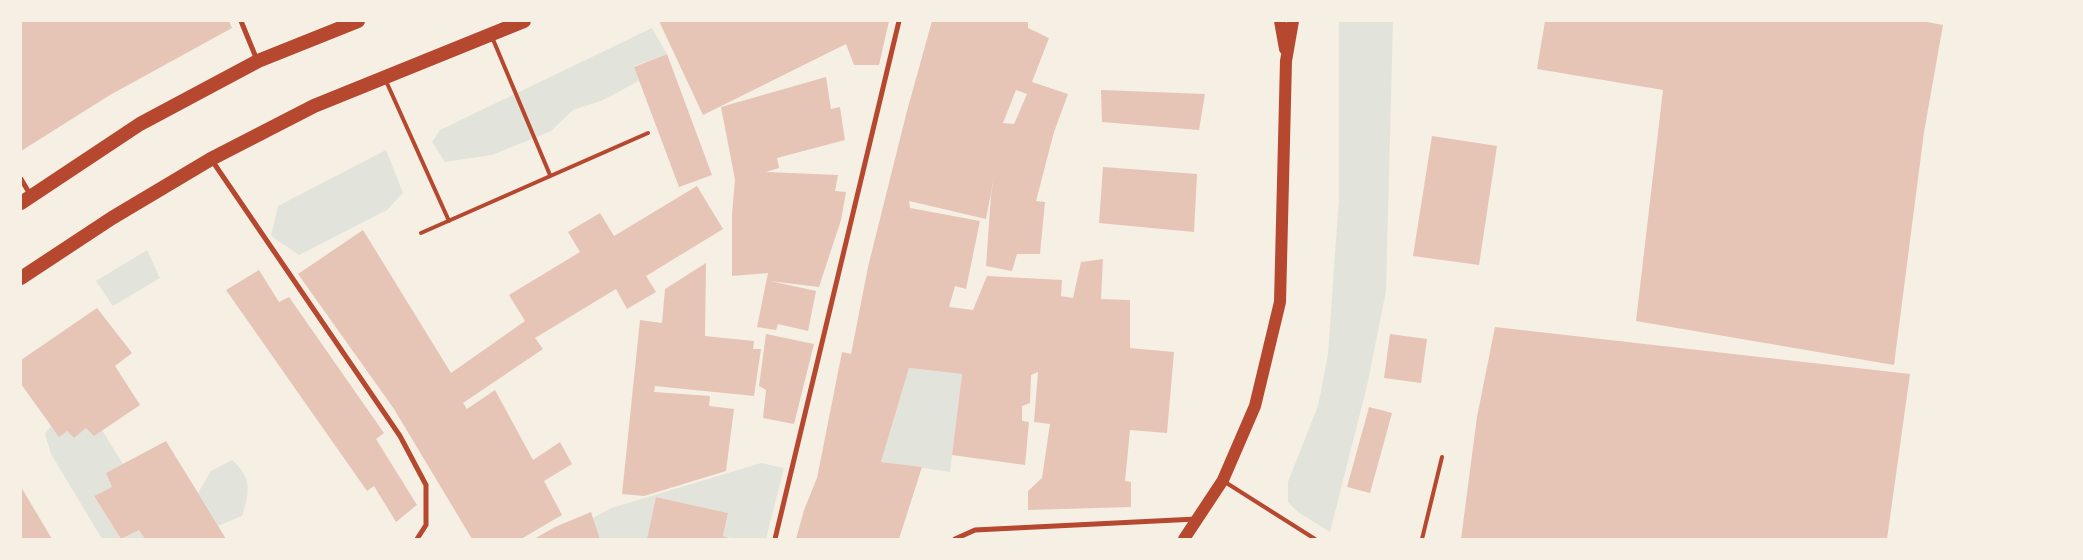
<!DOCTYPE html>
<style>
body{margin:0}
#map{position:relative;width:2083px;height:560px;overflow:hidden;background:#f6efe4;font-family:"Golos Text",sans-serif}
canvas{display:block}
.frame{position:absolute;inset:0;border:22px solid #f6efe4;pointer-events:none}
</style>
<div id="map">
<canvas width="2083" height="560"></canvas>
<div class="frame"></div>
</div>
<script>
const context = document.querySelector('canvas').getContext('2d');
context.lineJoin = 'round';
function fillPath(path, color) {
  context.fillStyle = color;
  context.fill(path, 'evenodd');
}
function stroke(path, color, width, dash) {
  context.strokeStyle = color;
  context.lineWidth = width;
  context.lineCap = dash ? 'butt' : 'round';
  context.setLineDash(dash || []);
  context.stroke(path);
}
const green = new Path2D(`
 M1339,21H1393L1386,291L1367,386L1330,532L1298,512L1288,502V482L1318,406L1328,354L1339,197Z
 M652,28L667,54L634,66L639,81L601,101L573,110L551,131L492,155L445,162L432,142L440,130Z
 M386,150L403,193L387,210L299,255L271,236L278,206Z
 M147,250L160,278L113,306L96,281Z
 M909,368L962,374L950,472L881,462Z
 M51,426L67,431L74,438L86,428L102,430L123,464L106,473L112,487L94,496L121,539H102L51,454L45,434Z
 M232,460C252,477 250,492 242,516L218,526L198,493L211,471Z
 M761,463L784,468L766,539H736L723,536L728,513L657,497L647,539H600L593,518L611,508Z
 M139,530L145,539H121Z`);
const building = new Path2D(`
 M21,21H229L232,28L110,95L21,151Z
 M659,21H889L879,65H854L846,44L703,115Z
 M932,21H1028V28L1049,38L1032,82L1068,94L1054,132L1036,201L1045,202L1040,254H1017L1012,271L986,266L991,195L995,172L986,219L909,201L910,208L980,221L966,289L955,286L949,307L973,310L987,276L1062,280L1061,296L1073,298L1081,262L1103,259L1101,299L1130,300V348L1174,352L1167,433L1130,430L1125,481L1131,482V507L1028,510V491L1042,478L1050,424L1034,422L1038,372L1031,375L1030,403L1022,406V421L1029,422L1025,465L952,455L962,374L909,368L881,462L922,467L899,539H796L804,510L817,478L842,352L851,354L868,267L907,111ZM1016,90L1027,94L1014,124L1003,123Z
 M1545,21H1922L1943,25L1924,132L1894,365L1636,321L1663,90L1537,69Z
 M667,54L712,175L679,187L634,67Z
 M826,77L831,109L840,107L845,140L777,158L779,168L766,172L838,175L835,191L846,192L841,220L819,287L770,281L816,291L808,331L778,324L776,330L757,327L768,273L732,276V214L735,180L721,107Z
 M1101,90L1205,94L1199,130L1102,122Z
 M1432,136L1497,146L1479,265L1413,256Z
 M1103,167L1197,174L1194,232L1099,223Z
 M697,186L723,229L646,276L656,292L627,309L616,289L535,338L543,349L463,403L467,409L495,390L533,460L560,442L572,464L544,481L562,515L521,539H472L394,409L298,274L363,230L451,373L525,321L509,295L580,252L568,232L600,213L614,236Z
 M706,263L705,336L754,341L753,349H761L754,396L655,386L654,392L710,396L709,406L734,409L726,471L644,496L622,494L640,320L662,323L665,289Z
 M259,270L279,302L289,297L384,433L376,439L417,505L396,522L374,486L367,491L226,290Z
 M97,308L132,353L115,366L140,405L94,436L86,428L74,438L67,431L59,437L21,384V360Z
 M1495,327L1910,374L1887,539H1461L1477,417Z
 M766,334L814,344L794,424L763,418L766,390L759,386Z
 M1390,334L1427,339L1421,383L1384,378Z
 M1369,407L1392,413L1370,493L1347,487Z
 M166,441L198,493L226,539H145L139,530L121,539L94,496L112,487L106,473Z
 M21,487L52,539H21Z
 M656,497L728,513L723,536L732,539H647Z
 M591,512L600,539H534L555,527Z`);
const service = new Path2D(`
 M492,37L550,175
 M386,81L449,221
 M421,233L648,133
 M1225,482L1315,539
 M1422,539L1442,457`);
const minor = new Path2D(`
 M241,21L257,60
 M211,159L400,436L426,485V525L417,539
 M21,179L31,196
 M775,539L899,21
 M955,539L975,530L1196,519`);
const primary = new Path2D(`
 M1280,21L1285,49
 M1184,539L1223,480L1255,406L1280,302L1286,61L1293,21`);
const trunk = new Path2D(`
 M21,203L140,124L258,61L358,21
 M21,278L112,218L211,159L314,106L524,21`);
fillPath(green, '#e2e4dc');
fillPath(building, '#e6c5b7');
stroke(service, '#b5482f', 4);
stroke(minor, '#b5482f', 5);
stroke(primary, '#b5482f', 12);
stroke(trunk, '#b5482f', 14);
</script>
